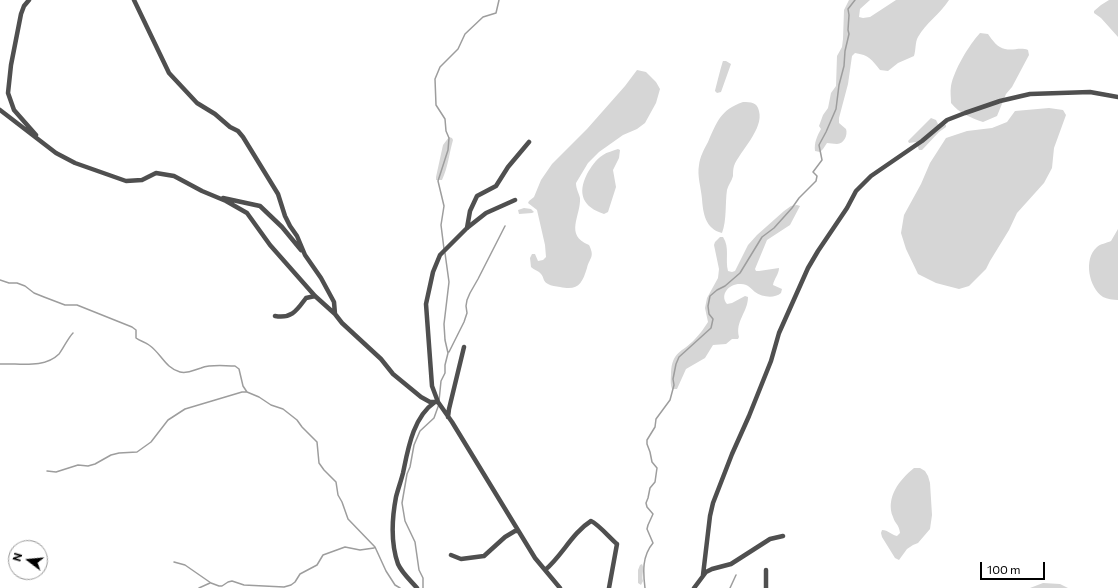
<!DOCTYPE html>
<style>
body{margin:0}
#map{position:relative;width:1118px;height:588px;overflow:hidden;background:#fff;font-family:Commissioner,sans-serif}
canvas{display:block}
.north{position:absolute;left:8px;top:540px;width:40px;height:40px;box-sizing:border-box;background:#fff;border:1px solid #999;border-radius:50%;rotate:286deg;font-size:11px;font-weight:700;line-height:16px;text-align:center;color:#000}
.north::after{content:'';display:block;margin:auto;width:14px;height:18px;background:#000;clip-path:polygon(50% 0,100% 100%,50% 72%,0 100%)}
.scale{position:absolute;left:980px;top:562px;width:65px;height:18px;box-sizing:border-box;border:2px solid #000;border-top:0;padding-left:5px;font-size:12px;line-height:14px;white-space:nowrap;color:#000;-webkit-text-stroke:3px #fff;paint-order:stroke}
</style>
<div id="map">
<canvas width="1118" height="588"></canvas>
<div class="north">N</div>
<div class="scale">100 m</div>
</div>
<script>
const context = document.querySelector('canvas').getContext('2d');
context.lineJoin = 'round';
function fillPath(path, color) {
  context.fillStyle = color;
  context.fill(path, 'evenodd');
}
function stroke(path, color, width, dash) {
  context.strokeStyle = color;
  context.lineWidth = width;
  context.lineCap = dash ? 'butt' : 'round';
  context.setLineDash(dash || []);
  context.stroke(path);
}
const green = new Path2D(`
 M849,0H870L860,9L859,17L863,18L870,17L896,0H949C940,14 926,23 918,37C915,42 916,50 914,56L898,63L888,71L880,70C872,60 869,55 855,53L852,56L848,84L839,118V123L846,129C848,135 844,144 837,144C833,144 830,143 827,143L823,149L820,152L815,151C814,143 817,136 821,129L819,126L823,115L828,108L831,93L836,86L837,56L842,47L843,39L844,10Z
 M1109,0H1118V37L1101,18L1094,13V11L1101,5Z
 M980,33L988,34C992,40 998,48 1005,49C1013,51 1020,47 1028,50L1029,55L1012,87L1006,94L997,116L983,122C971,118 959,113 951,103C951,97 950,92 951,86C954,70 969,45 980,33Z
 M723,61H726L731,64L721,92L717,93L715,91C716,87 722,63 723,61Z
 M637,70L646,72L656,82L660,89L656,103L645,123L637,129L623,135L599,152L588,163L576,183C576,189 579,193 580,198C581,216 564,235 589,245C595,257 590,257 587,268C582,284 578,291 560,287C556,286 551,286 548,284C543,282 544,277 541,274C539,271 534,270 531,267L530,258L532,254H535L538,261L543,260L546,257L545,245L537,210L528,203L529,201L534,197L541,180L552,164L587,129L625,86Z
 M743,102C751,102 757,102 759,111C764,129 740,151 734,166C733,169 733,173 733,176C732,181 728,185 727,190C725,203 727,220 722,233C705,229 703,212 702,199C701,187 697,176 699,165C700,157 704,149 708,142C717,122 720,110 743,102Z
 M1049,108L1063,110L1066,115L1054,148L1052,168L1044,183L1017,213L1009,230L990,261L986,269L969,286L959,289L936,283L918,274L906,249L901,233L904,215L921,184L930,163L946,138L967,131L992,128L1007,122L1015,111Z
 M931,118L936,120L938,124L946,125V127L939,132L922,150H919L916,142L909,143L908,141Z
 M449,137L452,138L453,140C449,154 448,167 442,180H436V177L443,145Z
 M618,149L620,150L619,158L613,170L616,187L608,212L604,214C583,207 577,194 587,174C591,167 596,159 603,155C607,152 613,151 618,149Z
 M797,205L800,206L790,225L767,240L755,269L756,271H759L779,268C779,274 774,279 773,285L782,289L781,293C774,299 762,297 755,292C750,288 748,284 741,284C730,283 719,294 727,304L732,303L745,296L748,297C748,312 735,321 739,337L738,339H732L726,344L713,345L705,358L686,369L677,389H672C670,383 671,379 671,373C672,351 682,353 695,339C700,334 704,328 708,322L705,308L707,298L718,278L719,269L714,245L715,242L720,237H723C730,247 725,260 728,271L732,272L735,271L748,245L757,235L784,211L791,206Z
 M524,208L531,209L534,212L532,213L519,214L518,210Z
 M1118,229V300C1113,300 1107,299 1103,297C1089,288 1083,259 1097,247C1100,244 1107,243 1111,241Z
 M914,468H920L925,471L928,476L930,483L932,515L930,529L918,543L913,545L907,549L899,560L895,558L882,537L881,533L882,530C888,530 892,535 897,536L900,533C899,524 895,524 893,517C885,498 900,479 914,468Z
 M642,564C645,569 641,576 643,581L641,585L638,583V570L640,565Z
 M1043,583L1060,584L1068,588H1030Z`);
const stream = new Path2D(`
 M444,249L441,225L444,206L438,181L448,150L449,138L446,131L445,119L436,105L435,79L440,67L458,49L465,34L483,17L496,13L499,0
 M0,280L9,283H17L25,286L34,293L44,297L65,305H77L132,327L136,330V338C140,341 145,342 149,345C161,353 165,368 180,372C188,374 194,370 201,368C212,364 223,366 235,366L239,369L243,386L247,392L259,397L271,405L283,409L297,420L302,427L317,442L319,463L324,470L336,482L338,495L342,502L348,519L375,547L386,571L395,585L400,588
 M449,352L464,322L467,313L466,306L467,300L470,293L478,279L505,226
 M0,364C19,363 44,369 59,354C63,349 68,338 73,333
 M439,401L441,381L445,373V365L448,353L445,340L444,324L449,282L445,253
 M47,471L56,472L78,465L88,466L95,464L111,455L119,453L137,452L151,442L168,420L185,409L242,392H247
 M174,562L185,565L211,583L219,586H222L228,582L232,581L244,585L284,587L291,585L295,582L300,574L317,565L323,555L345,547L360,550L374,548
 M199,588L210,583
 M423,588V578L419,570L415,542L405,521L402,503L407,474L410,467L414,445L420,431L434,418L439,404
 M645,588C643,572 642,556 653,543L647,529L648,525L653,514L647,507L646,503L648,498L650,488L655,482L657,468L652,462L650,452L647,444V440L655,427L656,419L670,400L674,385L673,379L676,364L679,357L711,328L713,319L709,314L708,306L710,296L717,290L725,286L740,273L762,237L774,228L792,208L799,198L816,181L817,176L813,172L822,160L819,145L826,132L836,109L839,85L844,66L845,51L849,34L848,30L849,15L848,9L855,0
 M730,588L736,575`);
const street = new Path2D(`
 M29,0L24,6L21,14L11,65L8,93L14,110L36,135
 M134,0L169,73L197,103L215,114L230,127L238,131L243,137L278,194L285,216L290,226L297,236L305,255L321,278L334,302L335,314L342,323L381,359L393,374L421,397L430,402H438L452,422L535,558L560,588
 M0,110L56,153L75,163L126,181L142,180L156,173L174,176L202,191L226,201L247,213L270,245L315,296L335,314
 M223,198L260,206L282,227L301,250
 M467,228L470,211L477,196L496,186L508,167L529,142
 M275,316C292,319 297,310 306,298L315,296
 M438,402L432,386L426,304L433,272L440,255L467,228L486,213L515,200
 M448,417L449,409L464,347
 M451,555L461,559L484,556L505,537L515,531H518
 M545,570C562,556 572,533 591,521C598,524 610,538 617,544L609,588
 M703,575L710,516L713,503L732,454L749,416L771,361L779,333L808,268L818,251L847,208L856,191L871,176L922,141L947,120L965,113L1000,101L1030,94L1090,92L1118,97
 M417,588C411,581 402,573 398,564C391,544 392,518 396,497C398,489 401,481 403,473C408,449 413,417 435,402
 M694,588L706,572L712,569L731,564L770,539L783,536
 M766,588V570`);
fillPath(green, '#d6d6d6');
stroke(stream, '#9d9d9d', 1.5);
stroke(street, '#4f4f4f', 4.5);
</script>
